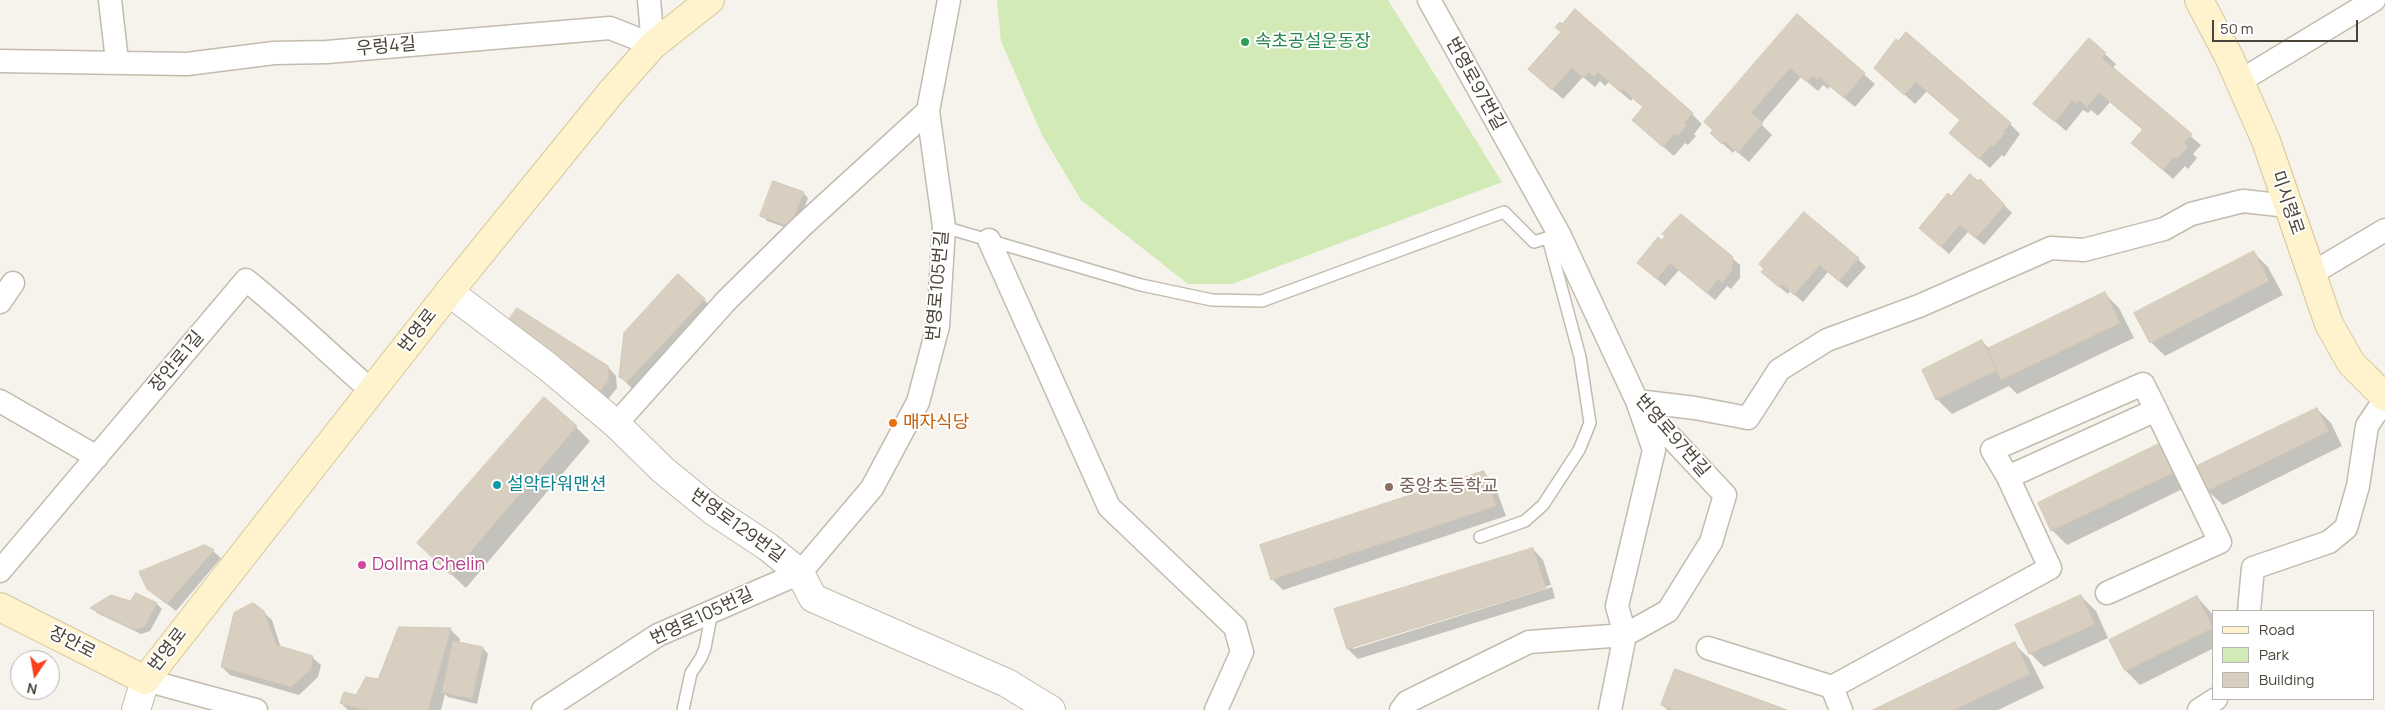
<!DOCTYPE html>
<meta charset="utf-8">
<style>
body{margin:0}
#map{position:relative;width:2385px;height:710px;overflow:hidden;background:#f6f3ec;font-family:Manrope,sans-serif}
canvas{display:block}
.legend{position:absolute;left:2212px;top:610px;width:162px;height:90px;box-sizing:border-box;background:#fff;border:1px solid #b7b4b0;margin:0;padding:6px 9px;list-style:none;font-size:15px;color:#4b4439}
.legend li{display:flex;align-items:center;gap:10px;height:25px}
.legend b{width:25px;border:1px solid #b7b4b0}
.north{position:absolute;left:10px;top:650px;width:50px;height:50px;box-sizing:border-box;background:#fff;border:1px solid #b7b4b0;border-radius:50%;rotate:192deg;font-size:14px;font-weight:700;line-height:20px;text-align:center;color:#4b4439}
.north::after{content:'';display:block;margin:auto;width:18px;height:22px;background:#fc3f1d;clip-path:polygon(50% 0,100% 100%,50% 72%,0 100%)}
.scale{position:absolute;left:2212px;top:20px;width:146px;height:22px;box-sizing:border-box;border:2px solid #4b4439;border-top:0;padding-left:6px;font-size:15px;line-height:18px;white-space:nowrap;color:#4b4439;-webkit-text-stroke:4px #fff;paint-order:stroke}
</style>
<div id="map">
<canvas width="2385" height="710"></canvas>
<ul class="legend">
<li><b style="height:6px;background:#fff3cd"></b>Road</li>
<li><b style="height:14px;background:#d2eab5"></b>Park</li>
<li><b style="height:14px;background:#d8cfc1"></b>Building</li>
</ul>
<div class="north">N</div>
<div class="scale">50 m</div>
</div>
<script>
const context = document.querySelector('canvas').getContext('2d');
context.lineJoin = 'round';
function fillPath(path, color) {
  context.fillStyle = color;
  context.fill(path, 'evenodd');
}
function stroke(path, color, width, dash) {
  context.strokeStyle = color;
  context.lineWidth = width;
  context.lineCap = dash ? 'butt' : 'round';
  context.setLineDash(dash || []);
  context.stroke(path);
}
function label(font, color, halo, rows, align = 'center') {
  context.font = font + ' Manrope,"Noto Sans KR",sans-serif';
  context.lineWidth = 4;
  context.setLineDash([]);
  context.textBaseline = 'middle';
  context.strokeStyle = halo;
  context.fillStyle = color;
  for (const [text, x, y, turn = 0] of rows) {
    context.save();
    context.translate(x, y);
    context.rotate((+turn || 0) * Math.PI / 180);
    context.textAlign = isNaN(turn) ? turn : align;
    if (halo) context.strokeText(text, 0, 0);
    context.fillText(text, 0, 0);
    context.restore();
  }
}
const green = new Path2D(`
 M997,0H1388L1502,182L1232,284H1188L1081,200L1042,135L1001,41Z`);
const shadow = new Path2D(`
 M1798,16L1875,84L1855,107L1830,86L1828,89L1823,85L1818,91L1801,77L1761,124L1772,135L1749,162L1735,150L1733,153L1722,143Z
 M1562,32L1692,114L1702,124L1694,134L1696,136L1688,145L1685,143L1674,156L1644,130V108L1633,98L1631,101L1609,82L1605,86L1600,81L1595,87L1583,77L1563,99L1540,79Z
 M2089,40L2116,64L2112,69L2201,145L2193,154L2197,158L2188,169L2185,166L2173,179L2132,143L2143,130L2110,102L2098,116L2091,110L2088,113L2083,110L2066,131L2035,104Z
 M1896,41L2010,124L2020,134L2004,157L2002,155L1990,168L1950,133L1961,121L1927,91L1915,104L1886,78Z
 M1980,180L2012,213L1984,245L1968,232L1949,254L1928,235L1952,198Z
 M803,193L808,198L796,231L767,221L762,215Z
 M2254,253L2268,267L2283,295L2165,356L2151,342Z
 M1732,258L1740,265V278L1731,289L1727,286L1715,300L1679,270L1665,286L1638,263Z
 M1858,259L1866,267L1847,288L1828,272L1803,302L1790,291L1788,294L1771,280L1765,269Z
 M678,275L719,314L635,392L621,377Z
 M2105,294L2119,308L2134,338L2017,394L2009,386L1952,414L1937,399L1982,342L1990,349Z
 M517,329L608,367L616,376L617,388L608,399Z
 M2317,409L2331,423L2342,446L2223,505L2208,491L2197,468Z
 M576,427L590,441L466,588L433,557Z
 M2167,442L2195,483L2067,545L2052,530Z
 M1484,473L1494,483L1506,516L1283,590L1273,580L1261,546Z
 M1533,549L1543,560L1551,585L1353,646V649L1552,587L1555,598L1358,659L1348,649L1336,610Z
 M213,551L221,558L176,611L148,589Z
 M2081,596L2096,611L2108,638L2044,667L2030,653Z
 M2197,597L2214,616V648L2140,685L2126,671L2111,640Z
 M131,603L157,604L162,609L150,631L141,634L97,613L92,608Z
 M263,612L272,620L281,648L313,658L321,665L318,677L299,695L230,675L222,667Z
 M450,629L460,639L459,643L483,648L488,654L477,704L448,697L445,694L441,710H348L341,703L357,696Z
 M2014,644L2029,658L2044,688L1998,710H1876Z
 M1662,705L1783,710H1668Z`);
const building = new Path2D(`
 M1575,9L1693,113L1684,123L1687,125L1677,136L1674,134L1663,147L1632,120L1643,107L1622,89L1620,92L1598,72L1594,77L1589,72L1583,78L1572,68L1552,90L1528,69L1561,32L1555,27L1560,22L1562,24Z
 M1797,14L1865,73L1844,98L1819,77L1817,80L1812,76L1807,82L1790,68L1751,113L1763,123L1738,153L1724,141L1722,144L1710,133L1713,130L1704,122Z
 M1906,32L2011,123L2003,132L2005,133L1993,147L1991,145L1979,159L1949,133L1960,120L1916,82L1904,95L1874,68L1896,39L1898,41Z
 M2089,38L2106,53L2102,58L2192,134L2184,143L2188,147L2177,159L2174,157L2163,170L2131,143L2143,129L2099,93L2087,107L2080,100L2077,104L2072,100L2055,122L2033,104Z
 M1970,174L1978,181L1980,179L2005,205L1976,238L1960,225L1941,247L1919,228L1948,193L1951,196Z
 M773,181L804,192L790,227L760,216Z
 M1804,212L1859,258L1839,281L1820,265L1794,295L1782,284L1779,287L1761,272L1764,269L1759,264Z
 M1681,214L1733,257L1732,259L1734,261L1732,265V270L1722,283L1718,279L1707,293L1670,263L1657,279L1637,263L1658,237L1662,240L1665,236L1662,234Z
 M2254,251L2269,281L2150,343L2134,313Z
 M678,274L705,299L627,382L619,377L624,333Z
 M2105,292L2120,323L2001,380L1987,349Z
 M517,308L608,366L609,380L599,392L508,321Z
 M1982,340L1997,370L1936,400L1922,370Z
 M544,397L577,426L451,575L417,543Z
 M2317,408L2329,431L2207,491L2195,467Z
 M2167,440L2181,469L2051,531L2038,503Z
 M1484,471L1496,506L1271,580L1260,545Z
 M205,545L214,550L167,604L147,589L139,572Z
 M1533,548L1546,588L1347,649L1334,609Z
 M136,593L157,603L145,626L135,630L90,608L111,595L130,601Z
 M2081,595L2095,624L2029,654L2015,625Z
 M2197,596L2213,628L2125,671L2109,640Z
 M253,603L264,611L276,645L313,656L311,669L291,687L221,667L234,613Z
 M399,627L451,628L428,710H365L340,703L344,692L356,695L366,677L378,679Z
 M453,641L483,647L472,699L442,692Z
 M2015,642L2030,674L1954,710H1873Z
 M1675,669L1787,710H1674L1661,705Z`);
const service = new Path2D(`
 M944,227L1141,285L1212,300L1262,301L1504,212L1534,242L1559,234
 M1480,537L1525,521L1543,505L1579,450L1590,423L1580,357L1548,238
 M683,710L691,673L701,658L705,648L712,611`);
const minor = new Path2D(`
 M110,0L117,61
 M0,61L187,64L274,53L327,52L610,28L653,45L649,0
 M2240,81L2374,0
 M989,240L1109,507L1235,627L1242,652L1216,710
 M2311,274L2385,230
 M0,302L13,283
 M0,401L97,457
 M616,424L726,301L802,226L928,111
 M2008,477L1992,450L2143,384L2156,410
 M0,571L246,280C290,315 329,354 372,391
 M2249,611L2253,568L2329,542L2346,528L2358,486L2367,426L2385,399
 M1708,648L1832,687L2050,568L2008,477L2156,410L2220,542L2107,593
 M145,680L256,710
 M1832,687L1841,710
 M543,710L658,635L800,573L872,488L918,402L938,326L944,227L928,111L949,0
 M1401,710L1407,702L1529,642L1625,635L1668,611L1711,542L1725,495L1637,401L1559,234L1429,0
 M1610,710L1625,635L1617,606L1654,450L1637,401L1695,408L1748,418L1779,370L1827,340L1919,306L2051,248L2084,250L2164,229L2191,214L2243,201L2288,206
 M2199,710L2216,699`);
const tertiary = new Path2D(`
 M449,292L547,366L616,424L663,470L712,510L768,547L800,573L813,598L1007,683L1051,710
 M136,710L145,680`);
const secondary = new Path2D(`
 M2199,0L2229,57L2266,141L2329,324L2351,363L2385,397
 M0,607L145,680L449,292L613,90L653,45L710,0`);
const markers = [
 [1245,42,5,"#2e9e5b"],
 [893,423,5,"#e8710a"],
 [497,485,5,"#0f9aa8"],
 [1389,487,5,"#8d6e63"],
 [362,565,5,"#d1479c"]
];
const leisureNames = [
 ["속초공설운동장",1255,42]
];
const streetNames = [
 ["우렁4길",386,47,-5],
 ["번영로97번길",1475,84,61],
 ["미시령로",2287,203,71],
 ["번영로105번길",938,286,-85],
 ["번영로",418,331,-52],
 ["장안로1길",177,362,-50],
 ["번영로97번길",1672,436,49],
 ["번영로129번길",737,526,36],
 ["번영로105번길",702,617,-25],
 ["장안로",72,643,27],
 ["번영로",168,650,-52]
];
const foodNames = [
 ["매자식당",903,423]
];
const cultureNames = [
 ["설악타워맨션",507,485]
];
const educationNames = [
 ["중앙초등학교",1399,487]
];
const hotelNames = [
 ["Dollma Chelin",372,565]
];
fillPath(green, '#d2eab5');
fillPath(shadow, '#0003');
fillPath(building, '#d8cfc1');
stroke(building, '#d3c7b4', 1);
stroke(service, '#c2bbae', 14);
stroke(minor, '#c2bbae', 25);
stroke(tertiary, '#c2bbae', 30);
stroke(secondary, '#d6c79b', 30);
stroke(service, '#fff', 11);
stroke(minor, '#fff', 22);
stroke(tertiary, '#fff', 28);
stroke(secondary, '#fff3cd', 28);
for (const [x, y, r, color] of markers) {
  const dot = new Path2D();
  dot.arc(x, y, r, 0, 2 * Math.PI);
  context.fillStyle = color;
  context.fill(dot);
  stroke(dot, '#fff', 2);
}
label('18px', '#27864d', '#fff', leisureNames, 'left');
label('18px', '#4b4439', '#fff', streetNames);
label('18px', '#c56008', '#fff', foodNames, 'left');
label('18px', '#0d838f', '#fff', cultureNames, 'left');
label('18px', '#785e54', '#fff', educationNames, 'left');
label('18px', '#b23c85', '#fff', hotelNames, 'left');
</script>
